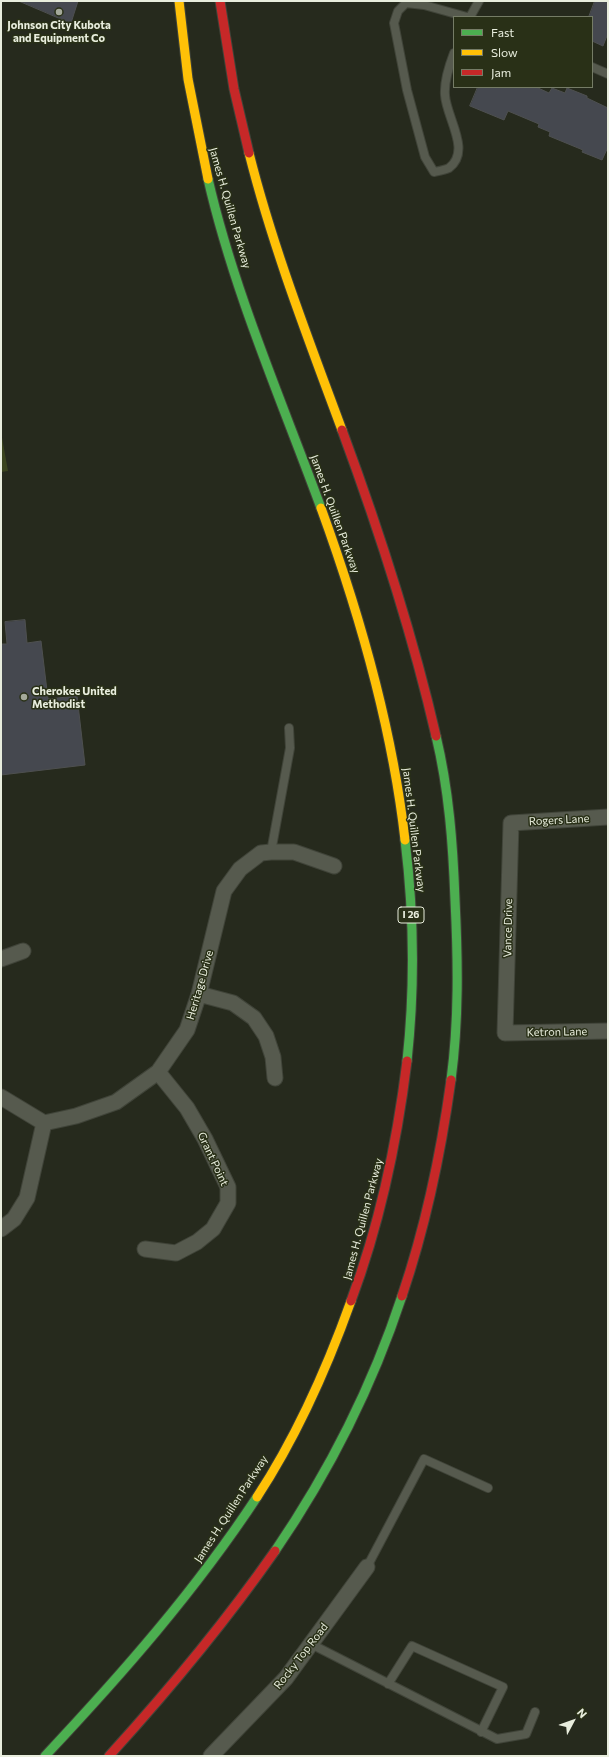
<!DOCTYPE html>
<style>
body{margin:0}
#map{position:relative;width:609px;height:1757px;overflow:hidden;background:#262a1d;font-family:Commissioner,sans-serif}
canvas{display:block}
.frame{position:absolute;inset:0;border:2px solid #e8eddd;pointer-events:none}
.legend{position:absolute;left:453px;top:16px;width:140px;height:72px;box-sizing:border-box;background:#293017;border:1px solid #757c66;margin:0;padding:5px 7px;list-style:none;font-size:12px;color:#e8eddd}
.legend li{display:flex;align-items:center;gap:8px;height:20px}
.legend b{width:20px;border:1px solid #757c66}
.north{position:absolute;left:553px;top:1701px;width:40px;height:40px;-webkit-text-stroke:3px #293017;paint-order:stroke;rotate:49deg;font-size:11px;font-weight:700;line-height:16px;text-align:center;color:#e8eddd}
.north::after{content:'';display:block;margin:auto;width:14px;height:18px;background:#e8eddd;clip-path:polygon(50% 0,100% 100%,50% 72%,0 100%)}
</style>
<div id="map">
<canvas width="609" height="1757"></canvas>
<div class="frame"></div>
<ul class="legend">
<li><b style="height:5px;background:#4caf50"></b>Fast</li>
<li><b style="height:5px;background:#ffc107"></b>Slow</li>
<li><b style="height:5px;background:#c62828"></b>Jam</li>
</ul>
<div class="north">N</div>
</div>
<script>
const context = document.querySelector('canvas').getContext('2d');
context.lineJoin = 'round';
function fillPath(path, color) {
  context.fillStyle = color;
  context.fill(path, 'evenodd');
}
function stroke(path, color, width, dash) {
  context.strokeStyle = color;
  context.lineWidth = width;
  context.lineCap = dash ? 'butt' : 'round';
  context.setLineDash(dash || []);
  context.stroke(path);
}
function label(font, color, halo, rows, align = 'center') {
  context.font = font + ' Commissioner,sans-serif';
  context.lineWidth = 3;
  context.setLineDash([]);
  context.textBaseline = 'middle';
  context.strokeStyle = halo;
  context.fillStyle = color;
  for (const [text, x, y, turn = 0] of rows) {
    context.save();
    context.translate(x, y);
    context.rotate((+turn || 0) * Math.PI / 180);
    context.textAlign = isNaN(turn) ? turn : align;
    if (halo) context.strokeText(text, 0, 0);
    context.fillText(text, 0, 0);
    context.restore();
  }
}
const green = new Path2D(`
 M1,432L8,471L1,472Z`);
const building = new Path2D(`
 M19,1H78L71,23Z
 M595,1H608V33L603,46L592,41V17H589Z
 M478,87H536L549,93L552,88L565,93L567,88L587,96V98L608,108V147L602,160L582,152L583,150L549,136L550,132L538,127L539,124L508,111L504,120L470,106Z
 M25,620L27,643L41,641L48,699L77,696L85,765L1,775V644H7L5,622Z`);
const lane = new Path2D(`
 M470,17L479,1
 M454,53C449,66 444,82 445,95C446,117 472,151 449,168C445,170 439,171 434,172L425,157L407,90L394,23L398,11L406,3L424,5L467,17
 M592,67L608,74
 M271,852L290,748L289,728
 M367,1567L424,1459L488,1488
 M311,1644L497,1739L526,1734L535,1712
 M388,1684L412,1646L503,1687L481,1732`);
const street = new Path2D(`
 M608,817L511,823L505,1033L608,1031
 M1,959L23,951
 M199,994L233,1003L254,1018L266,1036L273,1057L275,1078
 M1,1097L44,1123L76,1116L116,1102L158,1072L187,1030L199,994L224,891L240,869L261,853L271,852H294L334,866
 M1,1229L14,1219L27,1198L44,1123
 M145,1249L176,1253L197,1242L213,1229L228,1203V1187L205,1139L187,1108L158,1072
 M211,1756L286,1678L367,1567`);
const fast = new Path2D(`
 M208,179C234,292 281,399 321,508
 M436,736C449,790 453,845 455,900C458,960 459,1020 451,1080
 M405,840C414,913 415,987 407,1061
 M275,1551C329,1472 372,1387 402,1296
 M45,1756C122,1674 195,1591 257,1497`);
const slow = new Path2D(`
 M179,1L188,79L208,179
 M249,153C273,248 308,338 342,430
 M321,508C360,615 392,726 405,840
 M257,1497C297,1436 327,1368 351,1301`);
const jam = new Path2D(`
 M220,1L234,89L249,153
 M342,430C379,530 412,632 436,736
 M402,1296C426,1225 441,1153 451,1080
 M351,1301C380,1223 397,1143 407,1061
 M109,1756C168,1691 224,1624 275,1551`);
const markers = [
 [59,12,4,"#a4a99a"],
 [24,697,4,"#a4a99a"]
];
const shields = [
 [411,915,26]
];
const shieldNames = [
 ["I 26",411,915]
];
const poiNames = [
 ["Johnson City Kubota",59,25],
 ["and Equipment Co",59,38],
 ["Cherokee United",32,691,"left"],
 ["Methodist",32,704,"left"]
];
const streetNames = [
 ["James H. Quillen Parkway",230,208,74],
 ["James H. Quillen Parkway",335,514,70],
 ["Rogers Lane",559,820,-3],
 ["James H. Quillen Parkway",414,830,83],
 ["Vance Drive",508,928,-89],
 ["Heritage Drive",200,985,-74],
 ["Ketron Lane",557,1032,-1],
 ["Grant Point",213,1159,65],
 ["James H. Quillen Parkway",363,1219,-75],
 ["James H. Quillen Parkway",231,1509,-57],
 ["Rocky Top Road",301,1656,-52]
];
fillPath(green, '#3a441e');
fillPath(building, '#45484f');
stroke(building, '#4e5050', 1);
stroke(lane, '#404439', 10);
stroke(street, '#404439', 17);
stroke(fast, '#404439', 11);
stroke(slow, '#404439', 11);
stroke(jam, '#404439', 11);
stroke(lane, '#565a4e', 8);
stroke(street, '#565a4e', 15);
stroke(fast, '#4caf50', 9);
stroke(slow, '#ffc107', 9);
stroke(jam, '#c62828', 9);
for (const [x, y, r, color] of markers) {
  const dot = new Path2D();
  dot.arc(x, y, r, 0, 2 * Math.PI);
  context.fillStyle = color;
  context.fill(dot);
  stroke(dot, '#293017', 1.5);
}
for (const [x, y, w] of shields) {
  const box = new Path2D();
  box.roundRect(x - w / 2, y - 8, w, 16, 3);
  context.fillStyle = '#293017';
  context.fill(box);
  stroke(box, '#e8eddd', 1);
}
label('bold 10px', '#e8eddd', null, shieldNames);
label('bold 11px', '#e8eddd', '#293017', poiNames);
label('11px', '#e8eddd', '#293017', streetNames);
</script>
